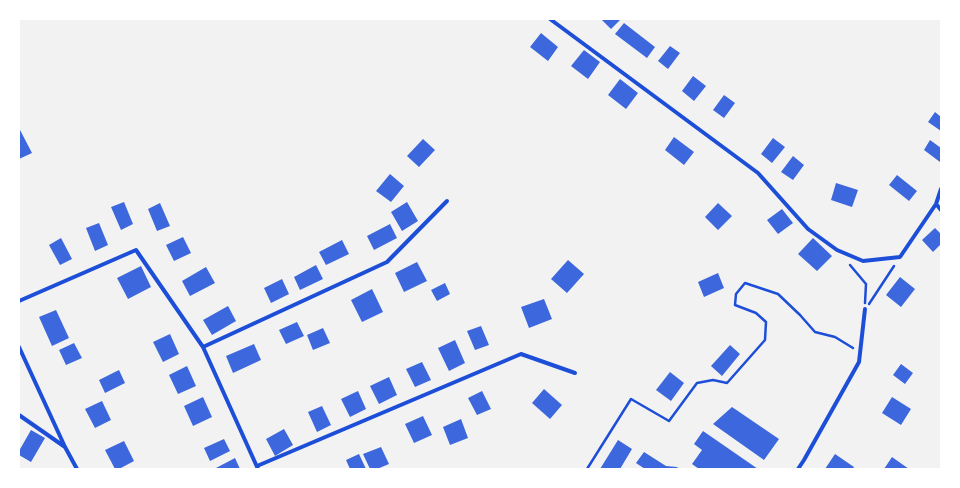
<!DOCTYPE html>
<style>
body{margin:0}
#map{position:relative;width:960px;height:488px;overflow:hidden;background:#f2f2f2;font-family:"Fira Sans Condensed",sans-serif}
canvas{display:block}
.frame{position:absolute;inset:0;border:20px solid #fff;pointer-events:none}
</style>
<div id="map">
<canvas width="960" height="488"></canvas>
<div class="frame"></div>
</div>
<script>
const context = document.querySelector('canvas').getContext('2d');
context.lineJoin = 'round';
function fillPath(path, color) {
  context.fillStyle = color;
  context.fill(path, 'evenodd');
}
function stroke(path, color, width, dash) {
  context.strokeStyle = color;
  context.lineWidth = width;
  context.lineCap = dash ? 'butt' : 'round';
  context.setLineDash(dash || []);
  context.stroke(path);
}
const building = new Path2D(`
 M601,19H621L611,29Z
 M624,23L655,47L647,58L615,34Z
 M541,33L558,47L548,61L530,47Z
 M670,46L680,53L668,69L658,61Z
 M584,50L600,62L588,79L571,66Z
 M693,76L706,86L694,101L682,91Z
 M620,79L638,93L626,109L608,95Z
 M724,95L735,103L724,118L713,110Z
 M935,112L941,117V131L928,122Z
 M19,128L32,153L19,159Z
 M674,137L694,152L684,165L665,150Z
 M773,138L785,147L772,163L761,154Z
 M423,139L435,150L419,167L407,156Z
 M930,140L941,148L940,162L924,150Z
 M793,156L804,165L793,180L781,172Z
 M390,174L404,186L391,202L376,191Z
 M897,175L917,191L909,201L889,185Z
 M836,183L858,190L852,207L831,200Z
 M124,202L133,224L121,230L111,207Z
 M407,202L418,221L402,231L391,212Z
 M160,203L170,226L157,231L148,209Z
 M718,203L732,216L718,230L705,217Z
 M782,209L793,223L778,234L767,220Z
 M99,223L108,245L95,251L86,228Z
 M390,224L397,238L374,250L367,236Z
 M935,228L941,234V244L933,252L922,240Z
 M183,237L191,253L174,261L166,245Z
 M61,238L72,259L60,265L49,245Z
 M813,238L832,256L817,271L798,254Z
 M342,240L349,254L326,265L319,252Z
 M568,260L584,274L567,293L551,279Z
 M417,262L427,281L404,292L395,273Z
 M316,265L323,279L300,290L294,277Z
 M141,266L151,287L128,299L117,278Z
 M206,267L215,283L190,296L182,281Z
 M718,273L724,288L704,297L698,282Z
 M900,277L915,289L901,307L886,295Z
 M282,279L289,294L271,303L264,288Z
 M445,283L450,294L437,301L431,290Z
 M372,289L383,312L362,322L351,300Z
 M544,299L552,319L529,328L521,307Z
 M228,306L236,321L212,335L203,320Z
 M56,310L69,338L52,346L39,317Z
 M297,322L304,336L286,344L279,330Z
 M481,326L489,345L475,350L467,331Z
 M323,328L330,343L313,350L307,335Z
 M170,334L179,354L163,362L153,342Z
 M455,340L465,363L449,371L438,348Z
 M74,343L82,358L66,365L59,350Z
 M254,344L261,360L233,373L226,356Z
 M730,345L740,354L722,376L711,366Z
 M422,362L431,380L415,387L406,369Z
 M901,364L913,373L905,384L893,375Z
 M187,366L196,386L178,394L169,375Z
 M119,370L125,383L105,393L99,380Z
 M670,372L684,383L671,401L656,390Z
 M389,377L397,395L379,404L370,386Z
 M544,389L562,405L550,419L532,403Z
 M358,391L366,409L350,417L341,399Z
 M482,391L491,409L477,415L468,398Z
 M203,397L212,417L193,426L184,406Z
 M892,397L911,409L901,425L882,413Z
 M102,401L111,420L95,428L85,409Z
 M322,406L331,425L317,432L308,412Z
 M732,407L779,439L764,460L713,424Z
 M423,416L432,435L414,443L405,424Z
 M461,419L468,438L450,445L443,427Z
 M284,429L293,445L275,456L266,439Z
 M31,430L45,438L31,462L19,455V451Z
 M703,431L758,469H699L692,464L702,450L694,444Z
 M224,439L230,451L210,461L204,448Z
 M618,440L632,449L620,469H600Z
 M124,441L134,461L119,469H115L105,450Z
 M381,447L389,464L377,469H370L363,454Z
 M644,452L666,466L677,467L679,469H645L636,463Z
 M359,454L366,469H350L346,460Z
 M835,454L854,467L853,469H825Z
 M892,457L909,469H884Z
 M235,458L240,469H216V468Z`);
const path = new Path2D(`
 M850,265L866,284L865,303
 M869,304L894,266
 M587,469L631,399L669,421L697,383L713,380L727,383L765,340L766,322L756,313L735,305L736,294L745,283L778,294L800,315L815,332L835,337L853,348`);
const minor = new Path2D(`
 M550,19L758,173L808,229L837,250L863,261L900,257L936,204L941,189
 M936,204L941,210
 M19,301L136,250L203,347L258,469
 M19,347L65,447L77,469
 M203,347L387,262L447,201
 M19,415L65,447
 M257,466L521,354L575,373
 M798,469L804,460L859,362L865,309`);
fillPath(building, '#3d67dc');
stroke(path, '#1d4ed8', 2.5);
stroke(minor, '#1d4ed8', 4);
</script>
